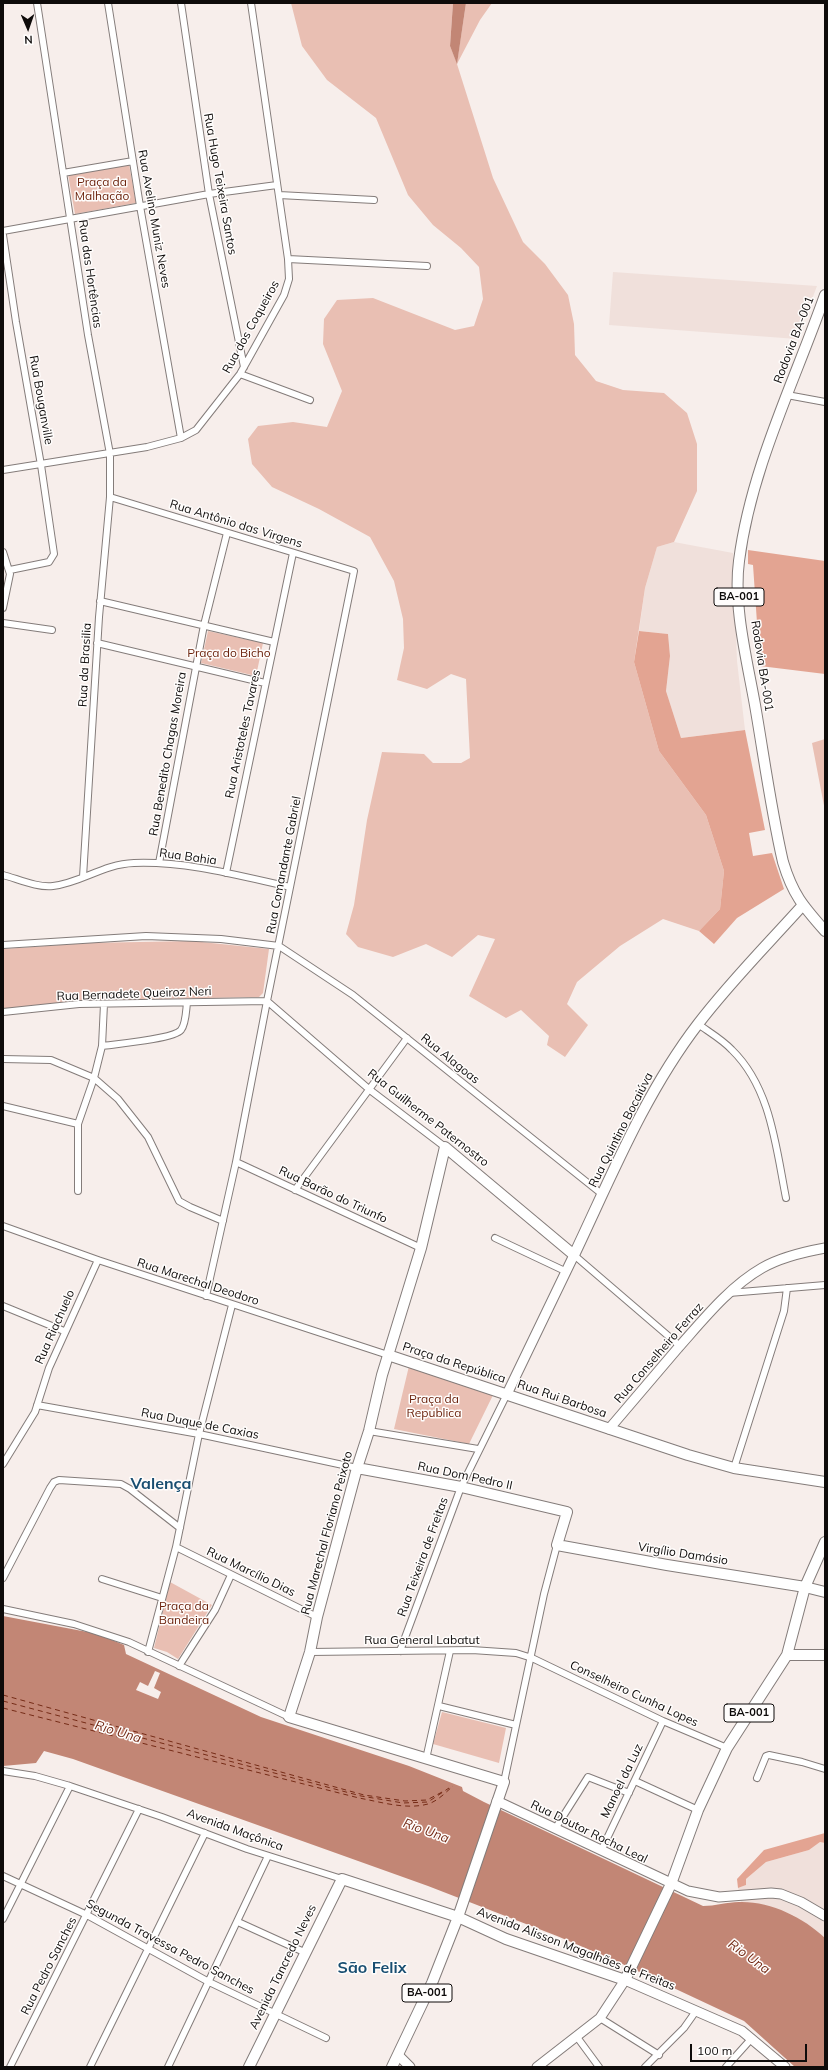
<!DOCTYPE html>
<meta charset="utf-8">
<style>
body{margin:0}
#map{position:relative;width:828px;height:2070px;overflow:hidden;background:#f7eeeb;font-family:Mulish,sans-serif}
canvas{display:block}
.frame{position:absolute;inset:0;border:4px solid #0e0b0a;pointer-events:none}
.north{position:absolute;left:8px;top:8px;width:40px;height:40px;-webkit-text-stroke:3px #fffdfc;paint-order:stroke;rotate:178deg;font-size:11px;font-weight:700;line-height:16px;text-align:center;color:#0e0b0a}
.north::after{content:'';display:block;margin:auto;width:14px;height:18px;background:#0e0b0a;clip-path:polygon(50% 0,100% 100%,50% 72%,0 100%)}
.scale{position:absolute;left:690px;top:2044px;width:117px;height:18px;box-sizing:border-box;border:2px solid #0e0b0a;border-top:0;padding-left:5px;font-size:12px;line-height:14px;white-space:nowrap;color:#0e0b0a;-webkit-text-stroke:3px #fffdfc;paint-order:stroke}
</style>
<div id="map">
<canvas width="828" height="2070"></canvas>
<div class="frame"></div>
<div class="north">N</div>
<div class="scale">100 m</div>
</div>
<script>
const context = document.querySelector('canvas').getContext('2d');
context.lineJoin = 'round';
function fillPath(path, color) {
  context.fillStyle = color;
  context.fill(path, 'evenodd');
}
function stroke(path, color, width, dash) {
  context.strokeStyle = color;
  context.lineWidth = width;
  context.lineCap = dash ? 'butt' : 'round';
  context.setLineDash(dash || []);
  context.stroke(path);
}
function label(font, color, halo, rows, align = 'center') {
  context.font = font + ' Mulish,sans-serif';
  context.lineWidth = 3;
  context.setLineDash([]);
  context.textBaseline = 'middle';
  context.strokeStyle = halo;
  context.fillStyle = color;
  for (const [text, x, y, turn = 0] of rows) {
    context.save();
    context.translate(x, y);
    context.rotate((+turn || 0) * Math.PI / 180);
    context.textAlign = isNaN(turn) ? turn : align;
    if (halo) context.strokeText(text, 0, 0);
    context.fillText(text, 0, 0);
    context.restore();
  }
}
const built = new Path2D(`
 M613,272L817,286L797,339L609,325Z
 M674,542L733,553L737,661L745,730L681,738L666,691L670,656L668,634L639,631L645,588L657,547Z
 M820,1842L825,1843V1938L793,1915L767,1906L741,1902L738,1888L746,1885V1879L766,1862L809,1850Z`);
const green = new Path2D(`
 M291,3H453L450,46L457,63L466,3H492L480,20L457,64L493,178L523,242L545,264L568,295L574,324L575,355L596,381L623,390L664,393L687,413L697,444V491L674,542L657,547L645,588L634,662L659,751L706,815L724,871L720,909L699,931L663,919L620,946L577,982L567,1004L588,1025L565,1057L547,1045L549,1036L521,1010L506,1018L469,996L495,939L478,935L452,957L426,944L393,957L358,947L346,934L354,905L367,820L382,752L424,754L433,763H461L470,758L466,679L451,674L427,689L397,680L404,648L403,619L394,581L370,537L319,509L272,487L252,464L248,439L258,426L293,422L327,427L342,391L323,344L324,319L337,300L373,298L455,330L474,326L483,299L479,267L461,248L433,225L408,195L376,118L327,80L302,46Z
 M129,164L136,203L75,214L68,174Z
 M208,631L263,643L256,676L201,663Z
 M825,739V811L812,743Z
 M192,941L269,949L263,993L259,997L154,999L53,1004L3,1009V949L88,943Z
 M409,1366L494,1393L469,1444L394,1429Z
 M170,1582L212,1605L178,1659L167,1652L154,1648Z
 M442,1712L506,1728L499,1763L433,1744Z`);
const forest = new Path2D(`
 M748,550L825,561V674L760,666L753,565L748,564Z
 M639,631L668,634L670,656L666,691L681,738L745,730L765,830L749,833L753,856L772,853L784,889L737,918L714,944L699,931L720,909L724,871L706,815L659,751L634,662Z
 M825,1833V1843L820,1842L809,1850L766,1862L746,1879V1885L738,1888L737,1879L764,1850Z`);
const water = new Path2D(`
 M453,3H466L457,64L450,46Z
 M3,1616L98,1634L124,1645L126,1654L261,1717L409,1766L462,1787L463,1791L484,1802L703,1906C715,1906 727,1902 739,1902C770,1901 803,1917 825,1938V2067H795L744,2021L616,1961L557,1936L428,1886L73,1759L44,1751L36,1763L3,1766Z`);
const pier = new Path2D(`
 M155,1671L160,1673L154,1688L161,1692L158,1699L136,1690L140,1682L148,1686Z`);
const ferry = new Path2D(`
 M3,1695L364,1795L405,1801L427,1800L444,1791
 M3,1701L361,1796L403,1803L428,1802L449,1788
 M3,1708L359,1798C381,1802 406,1810 428,1804C438,1801 446,1792 453,1786`);
const street = new Path2D(`
 M37,3L88,335L110,454V497L99,617L83,877
 M108,3L140,206L181,438
 M181,3L209,194L244,367
 M63,173L133,161
 M279,195L374,200
 M3,231L209,194L277,185
 M3,235L16,322L41,465L54,554L49,562L10,570
 M288,259L427,266
 M240,374L310,400
 M787,395L825,402
 M3,470L147,447L181,438L196,430L240,374L284,295L289,279L288,259L251,3
 M110,497L354,571L267,1001L236,1162L206,1296
 M3,552L10,574L3,608
 M100,601L274,642
 M3,623L52,630
 M97,643L265,683
 M159,863L204,625L227,533
 M226,873L293,553
 M3,875C18,879 38,888 53,886C81,883 103,864 134,863C187,861 240,876 290,887
 M3,945L146,936L221,939L279,946L353,995L603,1195
 M3,1012L79,1004L267,1001L370,1090L445,1147
 M698,1024C709,1032 723,1040 732,1050C771,1088 776,1148 786,1198
 M102,1046C116,1044 174,1039 181,1030C186,1024 186,1010 187,1003
 M3,1059L51,1060L94,1078L118,1099L148,1137L179,1201L190,1207L223,1221
 M3,1106L78,1124L94,1078L102,1046L104,1004
 M78,1124V1191
 M236,1162L421,1248
 M295,1190L407,1038
 M3,1226L98,1260L388,1355
 M495,1238L567,1272
 M574,1255L680,1346
 M729,1293L825,1285
 M3,1306L64,1331
 M37,1405L199,1434L357,1468
 M369,1431L478,1449
 M3,1464L35,1412L49,1368L98,1260
 M734,1468L784,1311L787,1288
 M176,1547L317,1617
 M3,1578L50,1488L54,1482L59,1480L121,1484L130,1489L180,1528
 M102,1579L162,1598
 M3,1609L74,1624L129,1642L289,1717
 M400,1651L461,1487L507,1394
 M148,1652L176,1547L199,1434L232,1305
 M310,1652L472,1650L516,1653L532,1658L663,1721L727,1748
 M179,1666L215,1610L231,1575
 M439,1706L516,1725
 M426,1759L450,1651
 M3,1771L35,1776L70,1786L162,1817L247,1849L342,1879
 M757,1778L766,1756L769,1755L802,1762L825,1769
 M635,1781L698,1810
 M504,1782L544,1594L557,1545
 M555,1829L588,1777L629,1793
 M601,1851L663,1721
 M3,1876L87,1915L207,1981L326,2038
 M3,1919L70,1786
 M238,1922L304,1952
 M600,2018L659,2055
 M577,2037L599,2067
 M10,2067L139,1809
 M90,2067L205,1833
 M168,2067L268,1856
 M645,2067L684,2028L696,2011
 M726,2067L752,2038`);
const secondary = new Path2D(`
 M507,1394L574,1255
 M609,1429C632,1402 655,1375 678,1348C703,1320 729,1287 762,1268C781,1257 803,1252 825,1248
 M497,1801L688,1891L719,1897L771,1893L781,1894L801,1902L825,1916
 M399,2056L410,2067
 M537,2067L600,2018L625,1980L742,2031L785,2067`);
const primary = new Path2D(`
 M825,295C794,383 751,468 739,561C733,606 747,660 755,705C764,757 771,810 783,862C793,895 803,906 825,931
 M388,1355L688,1455L734,1468L825,1482
 M357,1468L461,1487L567,1512L557,1545L667,1565L805,1587L825,1592
 M787,1655H825
 M249,2067L342,1879L458,1917L506,1939L625,1980L671,1884L698,1810L727,1748L787,1655L805,1587L825,1542
 M392,2067L432,1983L458,1917L504,1782L289,1717L310,1652L317,1617L357,1468L369,1431L382,1375L421,1248L445,1147L574,1255C611,1177 645,1093 698,1024C730,982 767,945 802,906`);
const shields = [
 [739,597,50],
 [749,1713,50],
 [427,1993,50]
];
const shieldNames = [
 ["BA-001",739,597],
 ["BA-001",749,1713],
 ["BA-001",427,1993]
];
const parkNames = [
 ["Praça da",102,182],
 ["Malhação",102,196],
 ["Praça do Bicho",229,653],
 ["Praça da",434,1399],
 ["Republica",434,1413],
 ["Praça da",184,1606],
 ["Bandeira",184,1620]
];
const streetNames = [
 ["Rua Hugo Teixeira Santos",220,184,80],
 ["Rua Avelino Muniz Neves",154,219,80],
 ["Rua das Hortências",90,274,82],
 ["Rua dos Coqueiros",251,327,-61],
 ["Rodovia BA-001",794,340,-69],
 ["Rua Bouganville",41,400,80],
 ["Rua Antônio das Virgens",236,524,17],
 ["Rua da Brasilia",85,665,-87],
 ["Rodovia BA-001",762,666,81],
 ["Rua Aristoteles Tavares",243,734,-78],
 ["Rua Benedito Chagas Moreira",168,754,-80],
 ["Rua Bahia",188,857,8],
 ["Rua Comandante Gabriel",284,865,-79],
 ["Rua Bernadete Queiroz Neri",134,994,-2],
 ["Rua Alagoas",450,1059,39],
 ["Rua Guilherme Paternostro",428,1118,38],
 ["Rua Quintino Bocaiúva",621,1130,-63],
 ["Rua Barão do Triunfo",333,1195,25],
 ["Rua Marechal Deodoro",198,1282,18],
 ["Rua Riachuelo",55,1327,-66],
 ["Rua Conselheiro Ferraz",659,1353,-49],
 ["Praça da República",454,1363,18],
 ["Rua Rui Barbosa",562,1399,19],
 ["Rua Duque de Caxias",200,1424,11],
 ["Rua Dom Pedro II",465,1476,12],
 ["Rua Marechal Floriano Peixoto",327,1533,-75],
 ["Virgílio Damásio",683,1554,9],
 ["Rua Teixeira de Freitas",423,1557,-70],
 ["Rua Marcílio Dias",251,1572,26],
 ["Rua General Labatut",422,1640],
 ["Conselheiro Cunha Lopes",634,1694,25],
 ["Manoel da Luz",622,1781,-64],
 ["Avenida Maçônica",235,1830,20],
 ["Rua Doutor Rocha Leal",589,1832,26],
 ["Segunda Travessa Pedro Sanches",170,1947,28],
 ["Avenida Alisson Magalhães de Freitas",576,1949,21],
 ["Rua Pedro Sanches",49,1966,-63],
 ["Avenida Tancredo Neves",283,1967,-64]
];
const waterNames = [
 ["Rio Una",118,1732,17],
 ["Rio Una",426,1831,20],
 ["Rio Una",749,1957,36]
];
const districtNames = [
 ["Valença",161,1484],
 ["São Felix",372,1968]
];
fillPath(built, '#f0e0db');
fillPath(green, '#e9bfb3');
fillPath(forest, '#e3a492');
fillPath(water, '#c28675');
fillPath(pier, '#f7eeeb');
stroke(ferry, '#752b16', 1, [5, 4]);
stroke(street, '#847c7a', 8);
stroke(secondary, '#847c7a', 11);
stroke(primary, '#847c7a', 12);
stroke(street, '#fff', 6);
stroke(secondary, '#fff', 9);
stroke(primary, '#fff', 10);
for (const [x, y, w] of shields) {
  const box = new Path2D();
  box.roundRect(x - w / 2, y - 9, w, 18, 3);
  context.fillStyle = '#fffdfc';
  context.fill(box);
  stroke(box, '#0e0b0a', 1);
}
label('bold 11px', '#0e0b0a', null, shieldNames);
label('12px', '#6c230d', '#fffdfc', parkNames);
label('12px', '#0e0b0a', '#fffdfc', streetNames);
label('italic 13px', '#752b16', '#fffdfc', waterNames);
label('bold 16px', '#194e71', '#fffdfc', districtNames);
</script>
